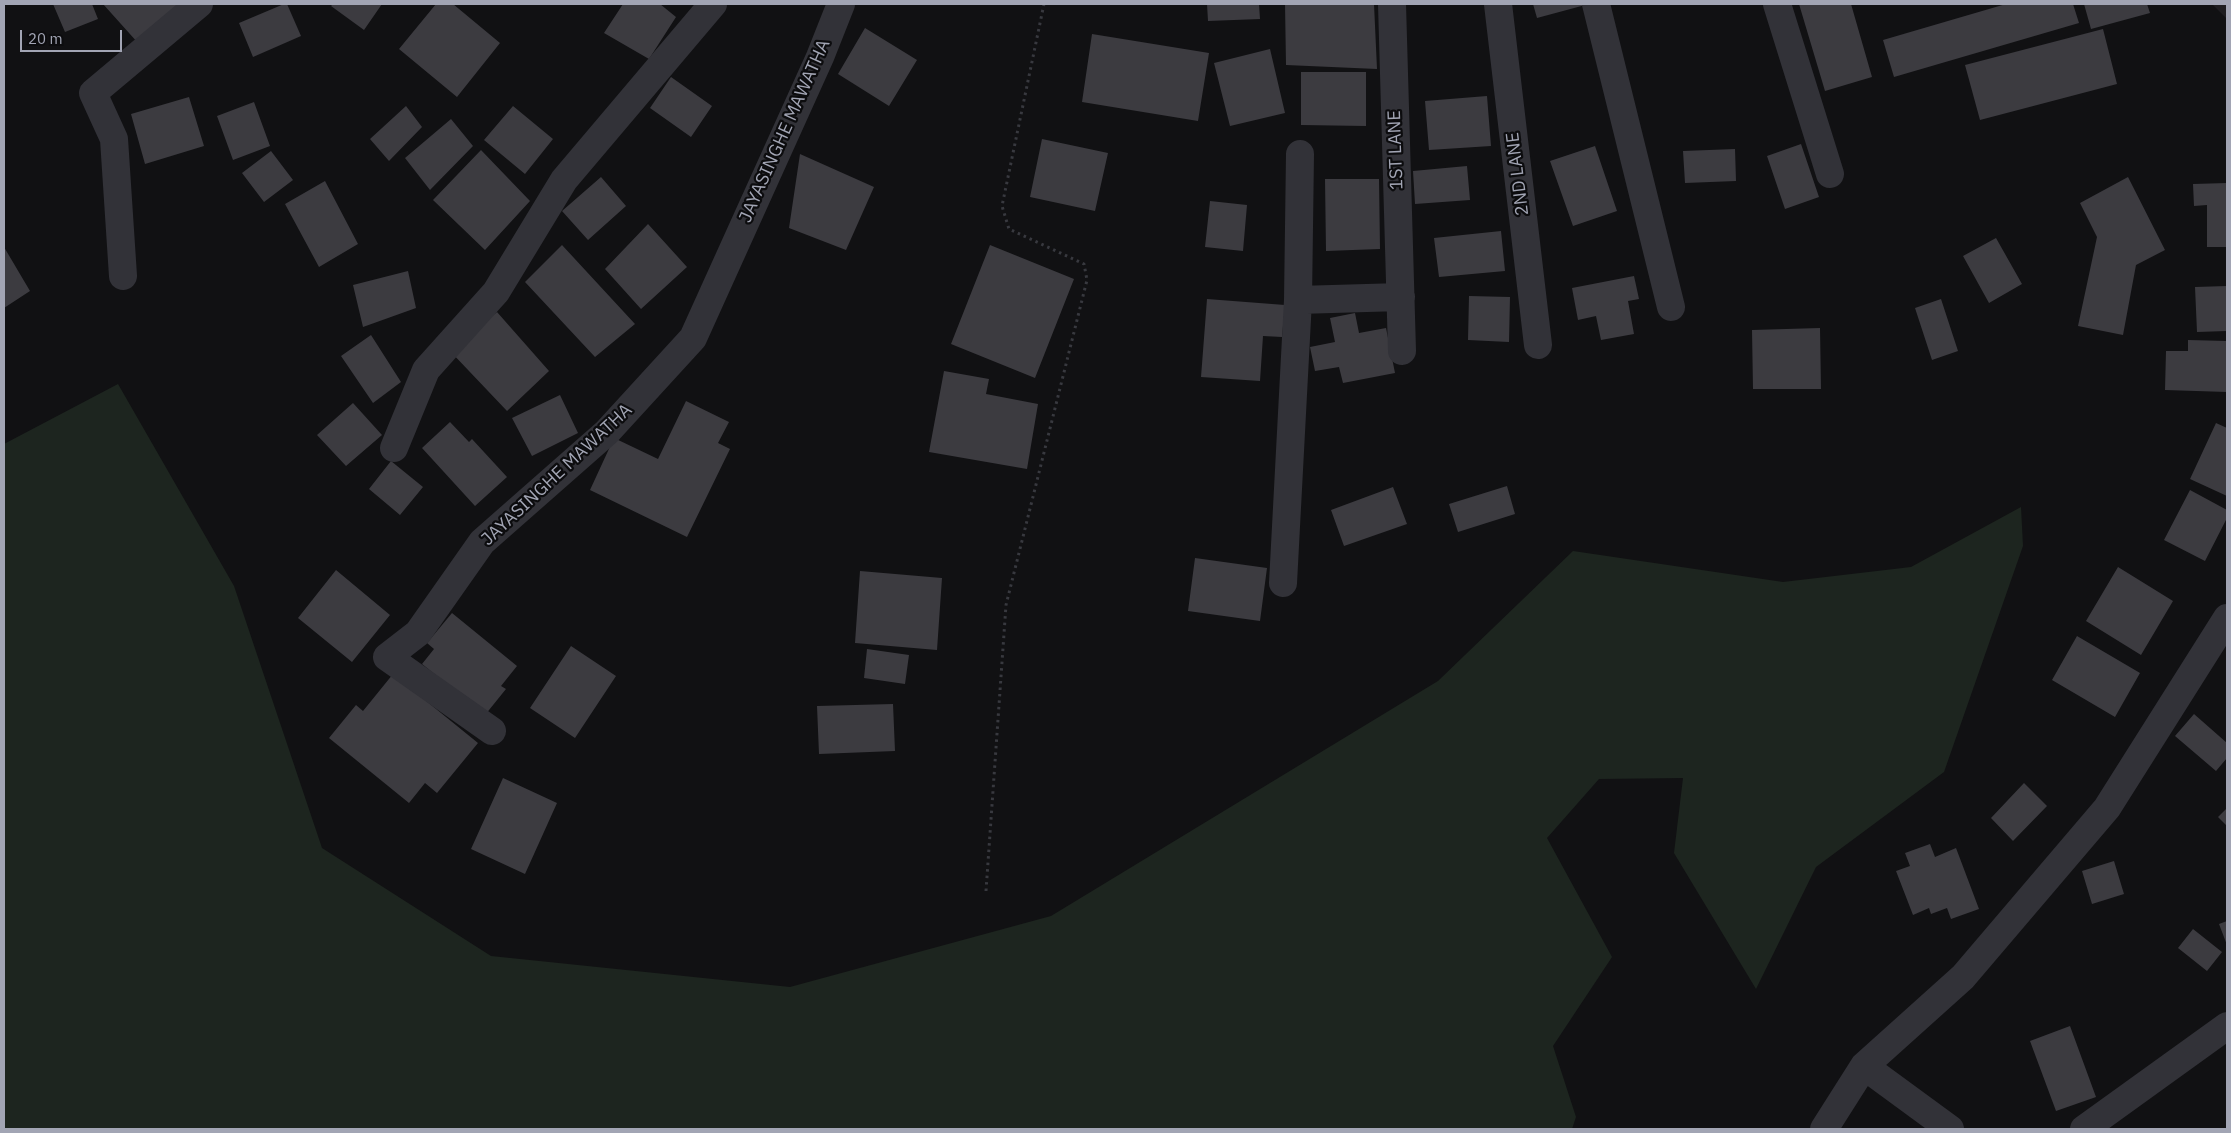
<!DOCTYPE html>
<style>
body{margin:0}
#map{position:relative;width:2231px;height:1133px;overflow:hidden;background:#111113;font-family:"IBM Plex Sans",sans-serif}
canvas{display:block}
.frame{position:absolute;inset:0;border:5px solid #a2a5b4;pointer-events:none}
.scale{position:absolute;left:20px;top:30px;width:102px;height:22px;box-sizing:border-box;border:2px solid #a2a5b4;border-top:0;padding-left:6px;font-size:15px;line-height:18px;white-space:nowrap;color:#a2a5b4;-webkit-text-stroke:4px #0c0c0e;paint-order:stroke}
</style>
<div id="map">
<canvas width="2231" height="1133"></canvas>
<div class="frame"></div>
<div class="scale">20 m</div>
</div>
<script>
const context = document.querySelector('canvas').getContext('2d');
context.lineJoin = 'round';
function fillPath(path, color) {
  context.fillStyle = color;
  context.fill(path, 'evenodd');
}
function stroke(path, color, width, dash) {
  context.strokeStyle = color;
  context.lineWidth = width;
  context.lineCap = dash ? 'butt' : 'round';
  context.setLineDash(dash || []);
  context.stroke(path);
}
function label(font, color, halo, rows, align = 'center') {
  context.font = font + ' "IBM Plex Sans",sans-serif';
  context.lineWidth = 4.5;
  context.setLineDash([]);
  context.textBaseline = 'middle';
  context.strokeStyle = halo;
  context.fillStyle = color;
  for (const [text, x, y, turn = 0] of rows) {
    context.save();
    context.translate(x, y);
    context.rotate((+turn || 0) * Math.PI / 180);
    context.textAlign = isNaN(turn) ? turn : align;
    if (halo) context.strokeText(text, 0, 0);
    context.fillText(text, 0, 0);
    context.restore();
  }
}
const built = new Path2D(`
 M2212,4H2227V19Z`);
const green = new Path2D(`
 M118,384L234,586L322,848L491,956L790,987L1051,916L1438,681L1573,551L1783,582L1911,567L2021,507L2023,546L1944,772L1816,867L1756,989L1674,853L1683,778L1599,779L1547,838L1612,957L1553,1046L1576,1117L1572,1129H4V444Z`);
const building = new Path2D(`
 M53,4H92L98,19L65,32Z
 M103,4H181L138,43Z
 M284,4H287L301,36L253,57L239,23Z
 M333,4H382L364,30L331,6Z
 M436,4H453L500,43L457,97L399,49Z
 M623,4H660L676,17L649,59L604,33Z
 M1207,4H1259L1260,19L1208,21Z
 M1285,4H1374L1377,69L1286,65Z
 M1533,4H1589L1537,18Z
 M1799,4H1851L1872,77L1825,91Z
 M2006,4H2073L2079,23L1894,77L1883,40Z
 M2084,4H2147L2150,13L2091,29Z
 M865,28L917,60L889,106L838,74Z
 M2103,29L2117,84L1980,120L1965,65Z
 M1092,34L1209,53L1198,121L1082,102Z
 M1270,49L1285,113L1230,126L1214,63Z
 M1301,72H1366V126L1301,125Z
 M671,77L712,106L691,137L650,108Z
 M1487,96L1491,146L1429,150L1425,101Z
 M189,97L204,146L145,164L131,114Z
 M254,102L270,146L233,160L217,116Z
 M406,106L422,127L389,161L370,139Z
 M513,106L553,139L525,174L484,140Z
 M451,119L473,146L430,190L405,158Z
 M1042,139L1108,153L1095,211L1030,197Z
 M1801,144L1819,197L1785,209L1767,156Z
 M1595,146L1617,211L1573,226L1550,161Z
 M1735,149L1736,181L1685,183L1683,151Z
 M481,150L530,201L485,250L433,200Z
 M271,151L293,180L264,202L242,173Z
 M800,154L874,187L846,250L789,228Z
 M1467,166L1470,200L1415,204L1413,171Z
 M601,177L626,206L588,240L562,211Z
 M2128,177L2165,250L2136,265L2123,335L2078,326L2097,237L2080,203Z
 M1325,179H1379L1380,249L1326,251Z
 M325,181L358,244L319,267L285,204Z
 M2227,183V247H2207V205L2194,206L2193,184Z
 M1210,201L1247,205L1243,251L1205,247Z
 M648,224L687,267L641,309L605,269Z
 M1501,231L1505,271L1439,277L1434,238Z
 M1996,238L2022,284L1989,303L1963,256Z
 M562,245L635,324L595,357L525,282Z
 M990,245L1074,279L1035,378L951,344Z
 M4,247L30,291L4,308Z
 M408,271L416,308L363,327L353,285Z
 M1634,276L1639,299L1628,301L1634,334L1601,340L1596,316L1578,320L1572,288Z
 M2227,286V331L2197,332L2195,287Z
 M1469,296L1510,297L1509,342L1468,340Z
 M1207,299L1285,305L1282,337L1263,336L1260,381L1201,377Z
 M1941,299L1958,351L1932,360L1915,308Z
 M497,312L549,371L507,411L450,351Z
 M1355,313L1359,333L1386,328L1395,373L1343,383L1339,367L1315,371L1310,347L1335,342L1330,318Z
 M1820,328L1821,389H1753L1752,330Z
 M371,335L401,382L373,403L341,356Z
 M2188,340L2227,341V392L2165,390L2166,351H2188Z
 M944,371L989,379L986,394L1038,404L1027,469L929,452Z
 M560,395L578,433L532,456L512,418Z
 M686,401L729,422L718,443L730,449L687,537L590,490L614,438L658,459Z
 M353,403L382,435L346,466L317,435Z
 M450,422L469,442L472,439L507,477L475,506L422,448Z
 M2216,423L2227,428V496L2190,479Z
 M391,461L423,487L400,515L369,489Z
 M1507,486L1515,514L1458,532L1449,504Z
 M1393,487L1407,524L1344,546L1331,510Z
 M2190,490L2227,510V518L2205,561L2164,540Z
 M1195,558L1267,568L1260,621L1188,611Z
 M2118,567L2173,601L2141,655L2086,621Z
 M336,570L390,615L352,662L298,618Z
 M860,571L942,578L937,650L855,643Z
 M452,613L517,666L501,686L506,689L485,715L422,664L434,649L427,643Z
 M2077,636L2140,673L2115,717L2052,680Z
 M571,646L616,676L575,738L530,708Z
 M867,649L909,655L905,684L864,678Z
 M393,674L478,743L437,793L425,783L409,803L329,738L356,705L363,711Z
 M893,704L895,751L819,754L817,706Z
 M2194,714L2227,743V758L2216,771L2175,736Z
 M503,778L557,803L525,874L471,849Z
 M2024,783L2047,806L2013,841L1991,818Z
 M2227,808V826L2218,817Z
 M1930,844L1935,857L1956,848L1979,909L1951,919L1947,908L1931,914L1929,908L1913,915L1896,871L1910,866L1905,853Z
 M2114,861L2124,894L2092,904L2082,871Z
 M2227,921V945L2219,924Z
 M2193,929L2222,952L2207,971L2178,948Z
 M2070,1026L2096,1097L2056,1111L2030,1041Z`);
const path = new Path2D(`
 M986,891L1006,605L1087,280L1084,264L1009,229L1002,206L1044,4`);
const street = new Path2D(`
 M1392,4L1402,351
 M1498,4L1538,345
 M1596,4L1671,307
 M1777,4L1830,174
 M123,276L114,139L93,93L199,4
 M1298,300L1401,297
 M394,448L426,370L496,292L564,180L713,4
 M1283,583L1298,300L1300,154
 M492,731L387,657L418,633L482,542L607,432L693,338L820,57L841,4
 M1864,1066L1950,1129
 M1824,1129L1864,1066L1963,977L2107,808L2227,618
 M2084,1129L2227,1026`);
const streetNames = [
 ["JAYASINGHE MAWATHA",785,131,-66],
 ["1ST LANE",1396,150,-92],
 ["2ND LANE",1518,174,-97],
 ["JAYASINGHE MAWATHA",557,475,-43]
];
fillPath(built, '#1e1d20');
fillPath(green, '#1d251f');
fillPath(building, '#3c3b40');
stroke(path, '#38393f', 3, [2.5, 4]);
stroke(street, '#323238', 28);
label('18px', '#a2a5b4', '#0c0c0e', streetNames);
</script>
